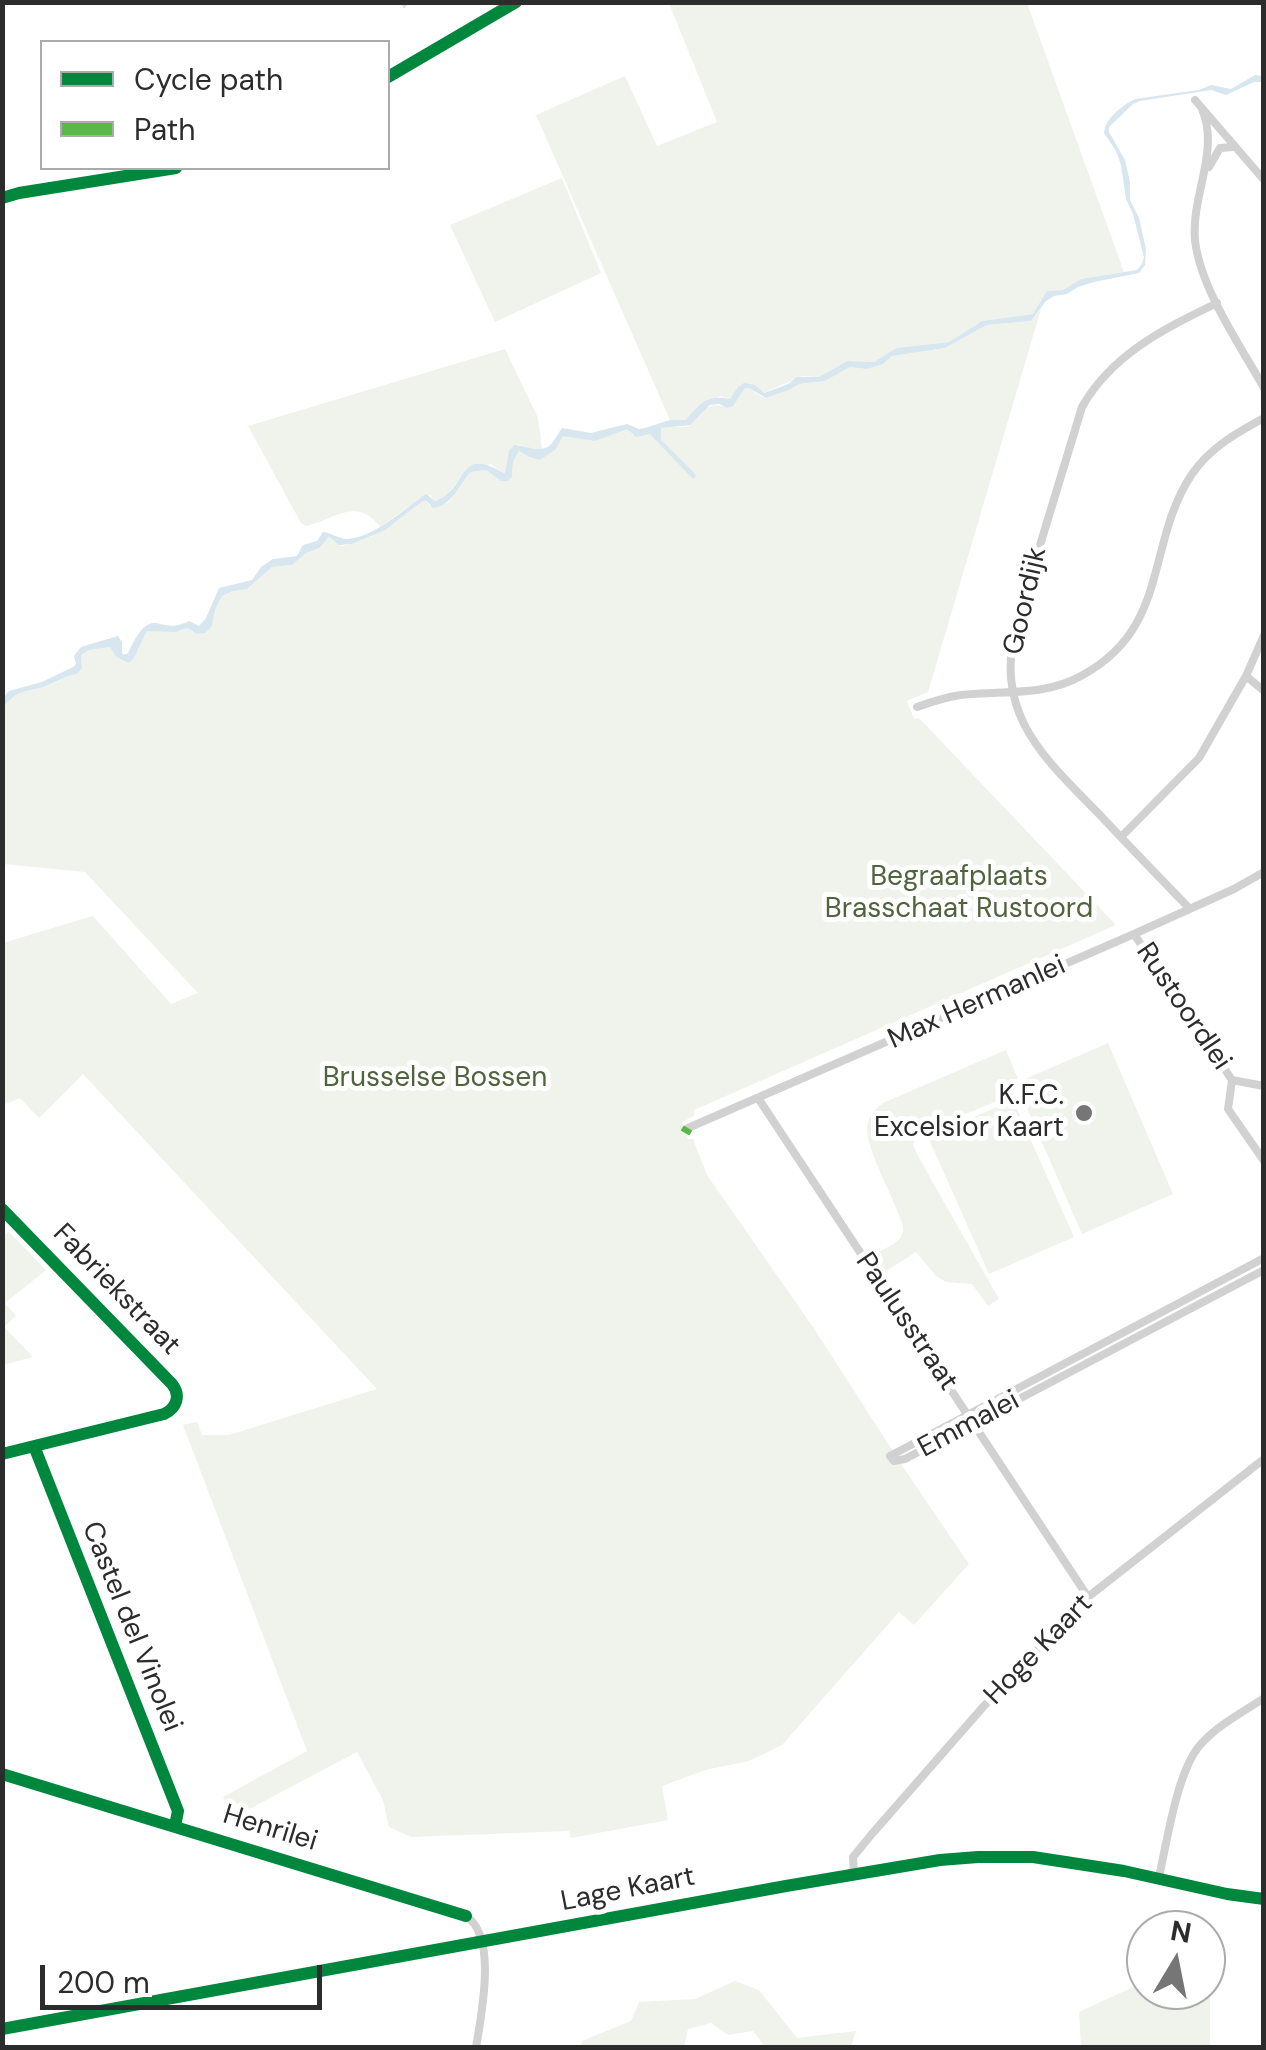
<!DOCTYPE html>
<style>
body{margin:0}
#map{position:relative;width:1266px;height:2050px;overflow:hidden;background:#fff;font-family:"DM Sans",sans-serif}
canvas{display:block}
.frame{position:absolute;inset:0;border:5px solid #2c2c2c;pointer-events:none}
.legend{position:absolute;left:40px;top:40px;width:350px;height:130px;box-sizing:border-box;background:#fff;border:2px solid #ababab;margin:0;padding:12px 18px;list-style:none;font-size:30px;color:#2c2c2c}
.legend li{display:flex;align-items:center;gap:20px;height:50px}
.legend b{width:50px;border:2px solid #ababab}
.north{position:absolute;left:1126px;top:1910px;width:100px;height:100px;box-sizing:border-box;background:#fff;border:2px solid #ababab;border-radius:50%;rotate:10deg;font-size:28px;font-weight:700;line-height:40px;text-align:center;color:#2c2c2c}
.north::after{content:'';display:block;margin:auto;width:35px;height:45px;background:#767676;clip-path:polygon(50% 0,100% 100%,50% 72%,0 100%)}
.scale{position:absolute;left:40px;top:1965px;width:282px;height:45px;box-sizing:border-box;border:5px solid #2c2c2c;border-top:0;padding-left:12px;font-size:30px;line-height:35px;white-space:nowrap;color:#2c2c2c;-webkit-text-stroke:8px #fff;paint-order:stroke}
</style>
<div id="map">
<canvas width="1266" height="2050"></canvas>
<div class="frame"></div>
<ul class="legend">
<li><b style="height:12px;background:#00873e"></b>Cycle path</li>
<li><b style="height:12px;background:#58b947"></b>Path</li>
</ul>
<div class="north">N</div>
<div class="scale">200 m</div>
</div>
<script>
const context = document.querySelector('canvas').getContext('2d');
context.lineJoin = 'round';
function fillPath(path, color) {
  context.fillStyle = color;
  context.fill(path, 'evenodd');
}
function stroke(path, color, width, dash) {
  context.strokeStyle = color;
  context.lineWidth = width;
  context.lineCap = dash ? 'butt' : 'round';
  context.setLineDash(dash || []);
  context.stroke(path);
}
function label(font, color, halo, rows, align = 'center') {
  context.font = font + ' "DM Sans",sans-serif';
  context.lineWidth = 10;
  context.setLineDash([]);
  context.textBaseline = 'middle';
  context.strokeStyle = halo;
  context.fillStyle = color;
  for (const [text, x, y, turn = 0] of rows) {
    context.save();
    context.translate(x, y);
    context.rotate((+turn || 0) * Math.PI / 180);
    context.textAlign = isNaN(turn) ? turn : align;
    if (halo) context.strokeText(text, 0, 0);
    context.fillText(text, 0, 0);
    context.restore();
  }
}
const green = new Path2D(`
 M669,3H1027L1124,272L1081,279L1063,290L1048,291L1033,314L982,321L949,342L896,348L874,362L847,361L819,377L802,376L763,393L755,385L737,388L730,399L720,396L686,420H670L536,115L625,76L657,146L717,122Z
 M562,178L601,273L495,322L450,225Z
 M1041,309L928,692L907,701L914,719L919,718L1116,925L694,1110V1116L682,1122L688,1139H693L707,1175L815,1330L903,1467L969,1564L914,1625L899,1612L782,1745L749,1761L705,1770L662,1786L668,1820L571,1838L569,1831L411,1837L389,1827L383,1800L357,1752L234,1817L223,1797L307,1751L183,1425L197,1422L202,1435H229L377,1389L83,1074L39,1118L20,1098L3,1105V943L93,916L171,1004L198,993L85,872L3,864L2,708C17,689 26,693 46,686C58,683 66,675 77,673L82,668L81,655L89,650L110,647L116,657L138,651L140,642L148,631H180L187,628L192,632L213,622L215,610L222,596L233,591L247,589L272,567L292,565L306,553L319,548L329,537L339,545L343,546C375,539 398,521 423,501H427L430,506L448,503L471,472L486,470L501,481L512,477L513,462L519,451L529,457L540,460L553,451L564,435L595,441L624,429H628L633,435L666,427H687C702,417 706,398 727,408L745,388H749L760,396L766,398L789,390L799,384L825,381L850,367L867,369L883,364L892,356L945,348L987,325L1031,321Z
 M505,349L538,418L542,449C531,452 524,443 514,445L505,474L490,464L461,476L446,497L435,501L430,495L419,499L380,527C357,496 335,519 306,526L301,523L248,426Z
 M1108,1043L1173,1194L1082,1234L1016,1083Z
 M1006,1050L1017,1077L1012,1095L926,1130L916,1137L913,1145L919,1158L999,1299L988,1306L972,1284L946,1282L936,1276L916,1252L885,1272L874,1255C882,1250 896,1244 901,1237C906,1229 901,1221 898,1213C891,1191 862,1143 868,1122C871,1113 876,1108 883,1103Z
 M1013,1100L1074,1237L989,1274L928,1137Z
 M9,1232L46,1270L5,1303L16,1316L4,1327L33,1357L3,1365L2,1237Z
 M735,1981L759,1990L797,2038L856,2031L851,2047H765L753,2031L728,2035L711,2023L688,2029L684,2047H580L582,2041L631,2021L639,2002L695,1999Z
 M1146,1981V1990H1205L1210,1992V2047H1081L1079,2012Z`);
const water = new Path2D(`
 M1255,75L1263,76V82H1254L1226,95L1211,90L1140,101L1133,104L1109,127V132L1125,160L1130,182V200L1139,218L1146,249L1145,265L1139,273L1094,282L1078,287L1067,294L1054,296L1046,301L1031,321L987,325L945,348L892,356L883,364L867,369L850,367L825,381L799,384L789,390L766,398L749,388H745L733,406L727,408L719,404L710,405L690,425L661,428V440L694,473L696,476L693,479L650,434L636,437L627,429L595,441L563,436L555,450L540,460L529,457L519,451L513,462L512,477L507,481H501L486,470L471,472C459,485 452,506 433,508L427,501H423L385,530L352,544L339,545L329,537L319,548L306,553L292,565L272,567L247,589L233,591L222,596L215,610L212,626L205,633L197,634L187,628L176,632L148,631C139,641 139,655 129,663L116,657L110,647L89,650L81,655L82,668L77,674C66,675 57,682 46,686C26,693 18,688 3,708V698L9,691L42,682L73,667L76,664L74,656L81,647L118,636L122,642V653L124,655L128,653C154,599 156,638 189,621L199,626L206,618L219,588L252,580L261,567L273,559L297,556L303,545L317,541L323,532C331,533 340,539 347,539C374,538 405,508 426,494L435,501C468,491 456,443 505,474L509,451L514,445C527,445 542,456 553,442C556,438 558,433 562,428L591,433L627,424L639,429L645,428L670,420H686C699,404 707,394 730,399L737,388L744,383L755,385L764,393L788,384L797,377H819L847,361L874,362L896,348L949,342L982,321L1033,314L1047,291L1063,290L1081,279L1137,270L1142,264L1144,257L1133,214L1126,199L1121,165L1116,151L1104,133C1105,118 1123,105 1135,99L1199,90L1211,85L1231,89Z`);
const stream = new Path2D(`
 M402,2L404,7L408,2`);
const minor = new Path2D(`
 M388,77L516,2
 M1195,100L1264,180
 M1202,109C1220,152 1191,195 1195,240C1200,288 1240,345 1264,388
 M1209,167L1220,148L1233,147
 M2,198L19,193L176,168
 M1246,676L1264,691
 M917,707C931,702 946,697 961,695C1002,690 1043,697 1081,676C1171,628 1145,544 1192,474C1210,448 1236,433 1264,418
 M1121,837L1199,758L1246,676L1264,635
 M1190,909C1159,877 1129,846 1099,814C1040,754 993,713 1017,621L1082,407C1112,354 1164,329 1217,303
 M1134,934L1232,1080L1264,1086
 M1232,1080L1228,1109L1264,1161
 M758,1098L1088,1597
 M688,1128L1134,934L1234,889L1264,872
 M2,1209L172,1384C181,1395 177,1408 164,1414L2,1454
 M34,1446L178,1811L175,1826
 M890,1456L894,1461L905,1459L1264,1270
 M890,1456L1264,1258
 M2,1774L466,1916C498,1937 481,2015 476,2048
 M854,1874L853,1857L871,1835L983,1707L1088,1597L1264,1459
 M1159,1877C1167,1842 1177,1770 1201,1744C1218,1725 1243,1712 1264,1698`);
const tertiary = new Path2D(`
 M2,2029L786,1886L940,1860L978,1857H1033L1124,1871L1227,1894L1264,1899`);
const quiet = new Path2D(`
 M685,1133L688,1128`);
const cycleway = new Path2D(`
 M388,77L516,2
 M2,198L19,193L176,168
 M2,1209L172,1384C181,1395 177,1408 164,1414L2,1454
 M34,1446L178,1811L175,1826
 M2,1774L466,1916
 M2,2029L786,1886L940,1860L978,1857H1033L1124,1871L1227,1894L1264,1899`);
const markers = [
 [1084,1113,10,"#767676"]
];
const streetNames = [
 ["Goordijk",1026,601,-77],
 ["Max Hermanlei",977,1003,-24],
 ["Rustoordlei",1183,1007,56],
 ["Fabriekstraat",116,1290,46],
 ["Paulusstraat",906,1322,56],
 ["Emmalei",969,1425,-28],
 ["Castel del Vinolei",131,1627,68],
 ["Hoge Kaart",1039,1650,-46],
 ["Henrilei",270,1829,17],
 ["Lage Kaart",628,1890,-11]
];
const parkNames = [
 ["Begraafplaats",959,878],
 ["Brasschaat Rustoord",959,910],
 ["Brusselse Bossen",435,1079]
];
const poiNames = [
 ["K.F.C.",1064,1097],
 ["Excelsior Kaart",1064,1129]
];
fillPath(green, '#eff3eb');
fillPath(water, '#d8e6ef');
stroke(stream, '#d8e6ef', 2.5);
stroke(minor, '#d1d1d1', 8);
stroke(tertiary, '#d1d1d1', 10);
stroke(quiet, '#58b947', 10, [20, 10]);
stroke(cycleway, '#00873e', 12);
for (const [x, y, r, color] of markers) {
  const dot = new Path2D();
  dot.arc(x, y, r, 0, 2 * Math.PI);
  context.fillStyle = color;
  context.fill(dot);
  stroke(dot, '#fff', 4);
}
label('28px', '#2c2c2c', '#fff', streetNames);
label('28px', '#4f643d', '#fff', parkNames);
label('28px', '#2c2c2c', '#fff', poiNames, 'right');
</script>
